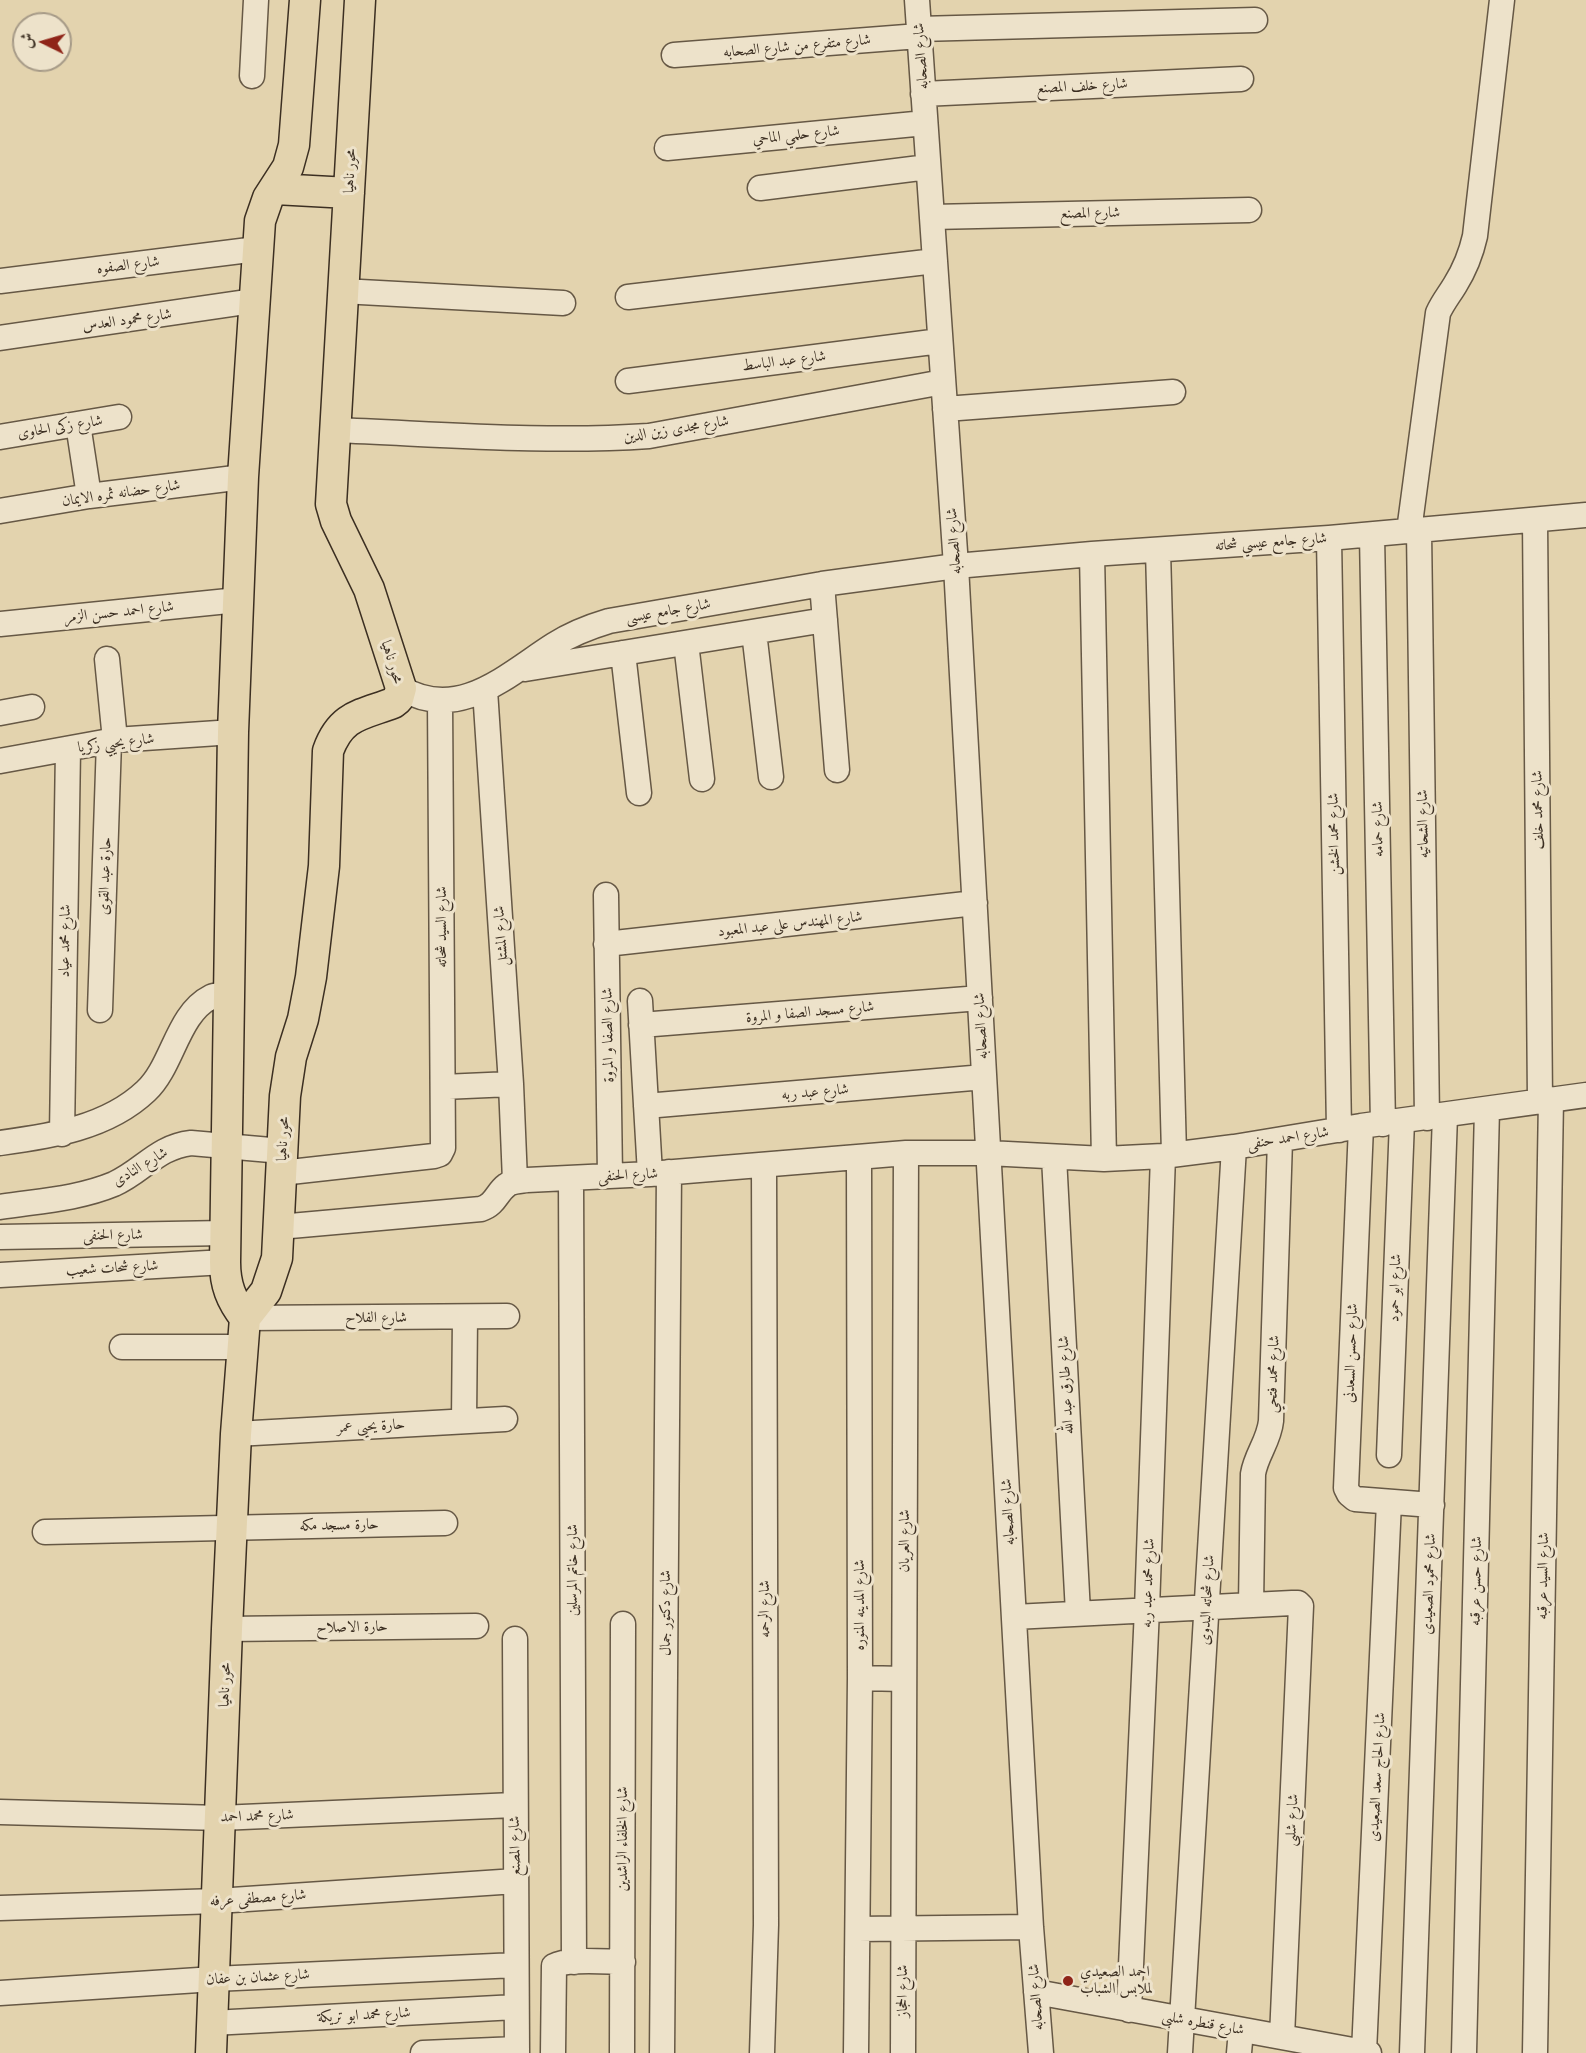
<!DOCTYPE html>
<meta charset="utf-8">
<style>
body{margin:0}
#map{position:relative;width:1586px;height:2053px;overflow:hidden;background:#e3d3ae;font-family:"Libre Caslon Text",Amiri,serif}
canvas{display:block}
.north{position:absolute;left:12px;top:12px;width:60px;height:60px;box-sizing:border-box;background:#ede2ca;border:2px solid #a69a87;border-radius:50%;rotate:275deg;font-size:16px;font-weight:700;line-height:24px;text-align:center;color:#3c2f22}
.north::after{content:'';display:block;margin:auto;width:21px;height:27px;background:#8f2418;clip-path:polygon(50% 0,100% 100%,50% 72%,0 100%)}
</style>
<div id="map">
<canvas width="1586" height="2053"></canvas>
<div class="north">ش</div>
</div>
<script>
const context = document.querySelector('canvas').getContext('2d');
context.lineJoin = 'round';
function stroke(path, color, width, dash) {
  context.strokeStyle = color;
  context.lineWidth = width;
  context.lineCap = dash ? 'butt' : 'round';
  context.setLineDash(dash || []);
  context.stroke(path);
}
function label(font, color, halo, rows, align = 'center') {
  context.font = font + ' "Libre Caslon Text",Amiri,serif';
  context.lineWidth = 6;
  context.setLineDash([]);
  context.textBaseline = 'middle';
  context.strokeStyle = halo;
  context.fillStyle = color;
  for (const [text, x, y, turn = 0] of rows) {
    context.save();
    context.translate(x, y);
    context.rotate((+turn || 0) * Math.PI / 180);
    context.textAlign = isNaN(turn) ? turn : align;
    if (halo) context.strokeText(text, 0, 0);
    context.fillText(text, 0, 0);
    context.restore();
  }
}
const minor = new Path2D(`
 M917,0L956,566L1031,1927L1041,2053
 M919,29L1255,20
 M674,55L919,36
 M252,76L256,0
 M923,94L1241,79
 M667,148L925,123
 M760,188L928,167
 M932,217L1249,210
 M0,281L257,249
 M342,291L563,303
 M628,297L935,261
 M0,338L253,301
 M628,381L940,341
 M945,409L1173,392
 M78,424L89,496
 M334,430C439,434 545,443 649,436L943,382
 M0,437L119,417
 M0,511L89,496L243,477
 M1535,520L1540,1101
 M1409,531L1438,313C1443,302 1449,295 1455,285C1465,269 1471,254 1475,236L1502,0
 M1419,531L1427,1118
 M1372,535L1383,1124
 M1329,538L1339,1130
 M1158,550L1174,1154
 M1092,554L1104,1159
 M822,584L837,770
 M0,624L238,600
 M754,632L771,777
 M686,643L702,779
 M623,653L639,793
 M107,659L115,740
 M525,669L825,620
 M401,688C459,723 508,674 554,645C571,634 589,627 609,621L822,584L956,566L1092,554L1329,538L1586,515
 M485,690L511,1084L515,1181
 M0,713L32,707
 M0,761L115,740L233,732
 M606,895L610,1176
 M606,944L975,903
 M640,1001L650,1174
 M100,1010L109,741
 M641,1025L980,998
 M443,1087L511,1084
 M646,1106L984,1077
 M1361,1126L1346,1488L1349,1494L1355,1499L1432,1505
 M62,1134L68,749
 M0,1143C51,1136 107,1128 146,1091C173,1066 177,1014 211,997C216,995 223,995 229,993
 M1054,1157L1078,1613
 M281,1173L434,1156L440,1154L443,1148L440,700
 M571,1178L574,1962
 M0,1207C38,1201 78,1199 114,1184C143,1171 157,1147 191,1143L282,1151
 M279,1227L481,1209C496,1204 496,1193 507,1185C512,1181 520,1181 527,1180L650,1174L906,1153H988L1104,1159L1163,1156L1234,1147L1361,1126L1586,1095
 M0,1237L225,1233
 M0,1275L225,1262
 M245,1318L507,1316
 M122,1347H243
 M464,1421L465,1317
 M236,1434L505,1419
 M1389,1455L1402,1121
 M45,1532L445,1523
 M1251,1605L1253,1474C1256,1455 1269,1441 1271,1421L1280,1140
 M1014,1617L1292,1603H1298L1301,1606L1282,2037
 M227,1629L476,1626
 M515,1639L517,2053
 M860,1678L904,1679
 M0,1812L220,1818L514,1805
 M0,1908L217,1901L516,1881
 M858,1929L1031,1927
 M1036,1992L1369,2053
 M0,1993L214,1979L516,1965
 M1129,2010L1147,1609L1163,1156
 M212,2023L516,2007
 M1364,2052L1389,1502
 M423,2053L517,2049
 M553,2053L554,1966C568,1958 606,1962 623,1962
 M622,2053L623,1624
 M662,2053L669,1172
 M762,2053L766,1925L764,1165
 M856,2053L860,1678L859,1157
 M903,2053L906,1153
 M1180,2053L1234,1147
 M1239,2053L1241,2030
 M1412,2053L1445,1115
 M1464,2053L1487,1109
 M1535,2053L1551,1099`);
const major = new Path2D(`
 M275,189L349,193
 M245,1318C231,1300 225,1285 225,1262L233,732L243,477L260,221L268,198L288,167L294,145L305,0
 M211,2053L227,1629L236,1434L245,1318L266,1291L277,1258L285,1096L291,1057L303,1019L311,977L324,866L328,751C341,715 361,715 393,703L398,699L401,688L369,589L336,521L331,504L360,0`);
const markers = [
 [1068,1981,6,"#8f2418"]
];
const streetNames = [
 ["شارع متفرع من شارع الصحابه",797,46,-5],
 ["شارع الصحابه",921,56,-94],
 ["شارع خلف المصنع",1082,86,-3],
 ["شارع حلمي الماحي",796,135,-6],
 ["محور ناهيا",350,171,-87],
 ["شارع المصنع",1090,213,-1],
 ["شارع الصفوه",128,265,-7],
 ["شارع محمود العدس",127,320,-8],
 ["شارع عبد الباسط",784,361,-7],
 ["شارع زكى الحاوى",60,427,-9],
 ["شارع مجدى زين الدين",676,429,-9],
 ["شارع حضانه ثمره الايمان",121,493,-8],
 ["شارع الصحابه",954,541,-94],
 ["شارع جامع عيسي شحاته",1271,542,-4],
 ["شارع جامع عيسى",668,611,-10],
 ["شارع احمد حسن الزمر",119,612,-6],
 ["محور ناهيا",392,662,73],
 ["شارع يحيي زكريا",116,743,-7],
 ["شارع محمد خلف",1538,810,-91],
 ["شارع الشحاتيه",1423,824,-91],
 ["شارع حمامه",1378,829,-91],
 ["شارع محمد الخشن",1334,834,-91],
 ["حارة عبد القوى",105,876,-88],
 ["شارع المهندس على عبد المعبود",790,924,-6],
 ["شارع السيد شحاته",442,927,-90],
 ["شارع المشتل",501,936,-94],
 ["شارع محمد عياد",65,941,-89],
 ["شارع مسجد الصفا و المروة",810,1012,-5],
 ["شارع الصحابه",981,1026,-93],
 ["شارع الصفا و المروة",608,1035,-91],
 ["شارع عبد ربه",815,1092,-5],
 ["شارع احمد حنفى",1288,1138,-9],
 ["محور ناهيا",283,1139,-87],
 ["شارع النادى",140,1167,-31],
 ["شارع الحنفى",628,1175,-3],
 ["شارع الحنفى",113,1235,-1],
 ["شارع شحات شعيب",112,1268,-3],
 ["شارع ابو حمود",1395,1288,-88],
 ["شارع الفلاح",376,1318],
 ["شارع حسن السعدنى",1351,1353,-88],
 ["شارع محمد فتحي",1273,1374,-88],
 ["شارع طارق عبد الله",1066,1385,-93],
 ["حارة يحيى عمر",371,1426,-3],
 ["شارع الصحابه",1008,1512,-93],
 ["حارة مسجد مكه",339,1525,-1],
 ["شارع العريان",905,1541,-90],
 ["شارع خاتم المرسلين",573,1570,-90],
 ["شارع السيد عرقبه",1543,1576,-89],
 ["شارع حسن عرقبه",1476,1581,-89],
 ["شارع محمد عبد ربه",1148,1583,-88],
 ["شارع محمود الصعيدى",1429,1584,-88],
 ["شارع شحاته البدوى",1207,1600,-87],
 ["شارع المدينه المنوره",860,1605,-90],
 ["شارع الرحمه",765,1609,-90],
 ["شارع دكتور جمال",666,1613,-90],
 ["حارة الاصلاح",352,1627,-1],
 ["محور ناهيا",225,1685,-88],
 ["شارع الحاج سعد الصعيدى",1377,1777,-87],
 ["شارع محمد احمد",257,1816,-2],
 ["شارع شلبى",1292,1820,-87],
 ["شارع الخلفاء الراشدين",623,1839,-90],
 ["شارع المصنع",515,1846,-91],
 ["شارع مصطفى عرفه",258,1898,-4],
 ["شارع عثمان بن عفان",258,1977,-3],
 ["شارع الحجاز",903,1991,-90],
 ["شارع الصحابه",1036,1997,-94],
 ["شارع محمد ابو تريكة",364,2015,-3],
 ["شارع قنطره شلبى",1203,2023,10]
];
const poiNames = [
 ["احمد الصعيدي",1080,1972],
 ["لملابس الشباب",1080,1989]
];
stroke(minor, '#665845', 27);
stroke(major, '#3c2f22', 33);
stroke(minor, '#ede2ca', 24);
stroke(major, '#e3d3ae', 30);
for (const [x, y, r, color] of markers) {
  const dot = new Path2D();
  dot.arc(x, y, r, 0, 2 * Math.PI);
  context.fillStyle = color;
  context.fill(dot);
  stroke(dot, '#ede2ca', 2);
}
label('15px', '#3c2f22', '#ede2ca', streetNames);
label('15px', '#3c2f22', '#ede2ca', poiNames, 'left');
</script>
